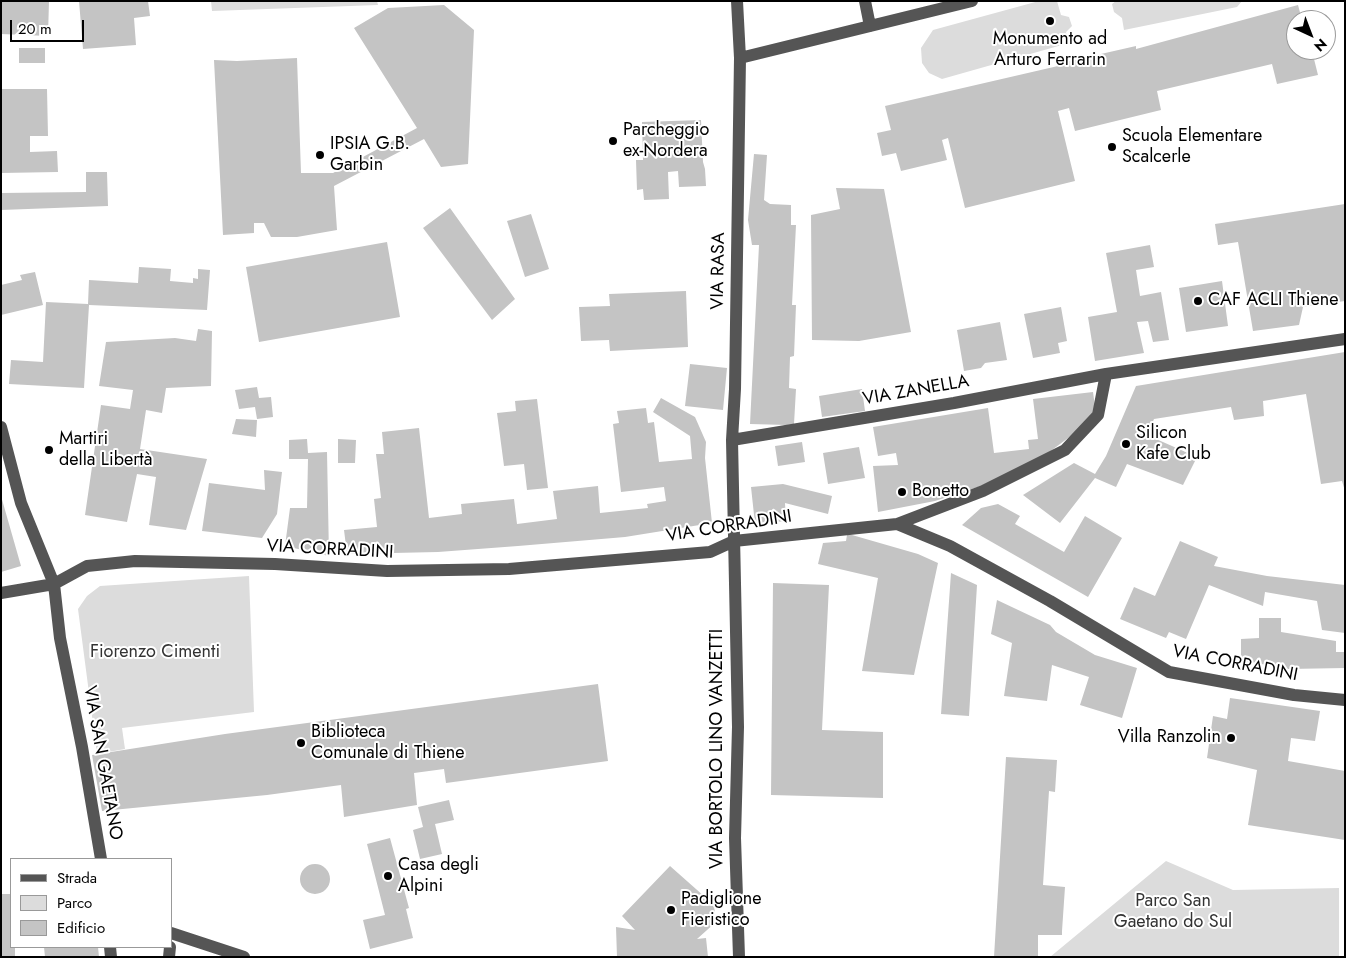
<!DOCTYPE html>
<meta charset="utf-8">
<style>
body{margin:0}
#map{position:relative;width:1346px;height:958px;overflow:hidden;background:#fff;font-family:Jost,sans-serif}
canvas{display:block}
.frame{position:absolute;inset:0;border:2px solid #000;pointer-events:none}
.legend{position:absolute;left:10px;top:858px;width:162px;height:90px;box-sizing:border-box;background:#fff;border:1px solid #999;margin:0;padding:6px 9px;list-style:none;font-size:15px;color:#000}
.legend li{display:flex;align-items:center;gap:10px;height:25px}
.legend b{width:25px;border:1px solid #999}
.north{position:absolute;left:1286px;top:10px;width:50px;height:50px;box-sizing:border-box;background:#fff;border:1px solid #999;border-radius:50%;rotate:137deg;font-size:14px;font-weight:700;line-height:20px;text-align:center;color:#000}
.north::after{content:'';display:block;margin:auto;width:18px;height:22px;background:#000;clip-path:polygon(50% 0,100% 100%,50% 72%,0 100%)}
.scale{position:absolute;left:10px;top:20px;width:74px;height:22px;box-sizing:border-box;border:2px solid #000;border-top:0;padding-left:6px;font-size:15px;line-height:18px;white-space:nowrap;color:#000;-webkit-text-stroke:4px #fff;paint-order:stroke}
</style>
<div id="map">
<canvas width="1346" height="958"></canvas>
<div class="frame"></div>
<ul class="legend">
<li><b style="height:6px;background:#555"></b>Strada</li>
<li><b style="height:14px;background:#dcdcdc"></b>Parco</li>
<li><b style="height:14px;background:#c4c4c4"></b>Edificio</li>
</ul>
<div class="north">N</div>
<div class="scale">20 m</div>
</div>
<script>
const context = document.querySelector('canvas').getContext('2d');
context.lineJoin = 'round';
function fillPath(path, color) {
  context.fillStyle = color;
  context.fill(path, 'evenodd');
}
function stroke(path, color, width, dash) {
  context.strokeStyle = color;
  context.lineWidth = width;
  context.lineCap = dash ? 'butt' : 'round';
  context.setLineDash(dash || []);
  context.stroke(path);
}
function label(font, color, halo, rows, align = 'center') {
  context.font = font + ' Jost,sans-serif';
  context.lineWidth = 4;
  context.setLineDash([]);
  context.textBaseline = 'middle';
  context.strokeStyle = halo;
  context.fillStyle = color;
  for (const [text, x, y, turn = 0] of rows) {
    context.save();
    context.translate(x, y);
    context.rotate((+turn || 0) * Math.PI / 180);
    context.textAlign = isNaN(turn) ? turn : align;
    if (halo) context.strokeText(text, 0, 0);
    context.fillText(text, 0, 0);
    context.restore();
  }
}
const green = new Path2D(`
 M211,1H377L378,5L212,11Z
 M1039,1H1057L1061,15L1069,17L1072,26L1066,32L1069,43L942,79L929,73L922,63L921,48L933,30Z
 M1116,1H1242L1237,7L1124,30L1122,18L1114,12L1112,4Z
 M249,576L254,712L122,728L125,749L97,754L78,609L87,596L100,586Z
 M1166,861L1233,890L1339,888V957H1050Z`);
const building = new Path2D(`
 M1,1H49L48,36L1,34Z
 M79,1H148L150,16L134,18L136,45L83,49Z
 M444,5L474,30L468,164L441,167L424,139L334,186L337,230L297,237H271L264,223H254V233L223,235L214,60L237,61L297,58L301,173H333L417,128L354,28L388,8Z
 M1298,5L1302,20H1296V50H1325V52L1313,55L1318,75L1277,84L1272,64L1157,91L1161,110L1075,131L1069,108L1058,111L1075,181L965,208L948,138L942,140L947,160L901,171L896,153L882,156L877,133L891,130L885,106L1058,66L1057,64L1136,46V49Z
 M19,48H45V63H19Z
 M1,89H47L48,136H30V152L57,151L58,172L1,173Z
 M701,120L703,162L705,169L706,186L679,187L678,171L668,172L669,199L644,200L643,189L637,190L636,160H643L642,122Z
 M754,154L767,155L764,200L770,204L791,205V225H796L792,305H796L794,356L790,357L789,388L796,389L794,424L787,425L750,424L759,245H752L748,220Z
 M86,172H107L108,206L1,210V193L86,192Z
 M836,188L884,189L911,332L859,341L812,340L811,215L840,209Z
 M1345,204V301L1303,307L1299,325L1253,331L1238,242L1218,245L1215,224Z
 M450,208L515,299L492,320L423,228Z
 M531,214L549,269L525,277L507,221Z
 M387,242L400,317L259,342L246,267Z
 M1150,245L1154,267L1136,270L1140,296L1161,292L1169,340L1153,342L1148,321L1137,322L1144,353L1095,361L1088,317L1117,312L1106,253Z
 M139,267L171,269L170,281L193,283V278L198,279V269L210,270L207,310L89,305L84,388L9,384L11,360L43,362L46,302L88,304L89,280L138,283Z
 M35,272L43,305L1,315V285L22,280L20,275Z
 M1222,281L1228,326L1186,332L1179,288Z
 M686,291L688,347L610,351L609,340L581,341L579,307L610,306L609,294Z
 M1061,307L1067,341L1058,343L1060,353L1033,358L1024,314Z
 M1000,322L1007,360L985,363L981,368L964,371L957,330Z
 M198,329L212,331L211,386L166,388L162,413L146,410L140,449L207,459L186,530L149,525L156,477L137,474L127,522L85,515L101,405L130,409L133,390L99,386L106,342L175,338L196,341Z
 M1345,352V491L1342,481L1321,484L1306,394L1263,401L1264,416L1234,420L1231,407L1154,419L1147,435L1197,457L1183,485L1127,464L1116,487L1095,478L1060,523L1023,495L1074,463L1095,474L1106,456L1136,386Z
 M690,364L727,368L723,410L685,406Z
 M257,387L259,398L271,397L273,417L257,419L255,407L239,409L235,390Z
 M862,389L865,411L822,417L819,396Z
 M1093,392L1096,414L1076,432L1036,462L978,487L935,501L878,512L873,466L898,465L896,453L878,456L873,427L988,408L994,453L1029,449L1028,440L1038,439L1033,399Z
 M661,398L695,417L706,442L705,458L712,523L625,537L518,546L438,552L347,554L344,530L377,527L374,499L381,498L376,454H384L382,432L419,428L429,518L462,514L461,504L514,499L517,524L557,519L553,491L598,486L600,513L648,508L647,504L666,501L664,487L621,492L613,424L619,423L617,411L646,408L648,423L654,422L659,462L692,459L690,436L653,412Z
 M537,399L548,488L527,490L524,464L504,466L497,413L516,411L515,401Z
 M236,419L257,420L256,437L232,434Z
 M307,439L308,453L327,452L329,556L285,546L290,508H307L308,459H289V440Z
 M338,439L356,440L355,463H338Z
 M802,442L805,462L778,466L775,446Z
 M859,447L865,478L828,484L823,453Z
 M264,470L282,472L277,514L262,538L202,531L209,483L265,490Z
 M783,484L832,496L828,514L785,503L786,521L755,524L751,487Z
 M1,496L21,566L1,572Z
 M998,504L1020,516L1015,524L1064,552L1085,516L1122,538L1088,597L962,525L981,508Z
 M847,535H852L918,554L938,563L914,675L862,671L878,578L818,564L823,543L846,541Z
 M1180,541L1218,557L1214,566L1267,576L1345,585V633L1322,630L1317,601L1265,592L1263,606L1209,585L1186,639L1169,632L1166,638L1120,619L1134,587L1155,596Z
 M951,573L977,585L969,716L941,714Z
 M773,583L829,585L822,730L883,732V798L771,795Z
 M997,600L1050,625L1056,632L1095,655L1137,668L1122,718L1080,705L1089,677L1052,665L1047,701L1004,696L1012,643L991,634Z
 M1259,618H1281V632L1336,641V652H1345V668L1288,669L1251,662H1241V639L1259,638Z
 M598,684L608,761L446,783L444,769L414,773L417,805L344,817L341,785L267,795L102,811L92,755L225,734Z
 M1230,698L1320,711L1315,741L1291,738L1288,761L1345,771V840L1248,825L1257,770L1207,758L1213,716L1227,719Z
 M1006,757L1057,760L1055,792L1049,791L1043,885L1065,887L1062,931V935H1038V957H994Z
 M449,800L454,820L435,824L442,854L420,859L413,830L423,827L418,807Z
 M390,838L409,908L406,909L413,938L370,949L363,920L385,915L367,844Z
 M300 879a15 15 0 1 1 30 0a15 15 0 1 1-30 0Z
 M670,866L714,905L716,922L697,939L706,938L708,957H617L616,927L635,930L622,916Z
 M1,894H11V947H15V957H1Z
 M44,947H98L99,957H45Z`);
const minor = new Path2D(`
 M737,1L740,58L735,389L732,440L738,727L735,838L739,957
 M865,1L870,26
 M740,58L972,1
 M1,427L21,503L54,584L60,638L82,747L101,859
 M732,440L954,403L1106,374
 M897,524L983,491L1065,450L1098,415L1106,374L1345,339
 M1,593L54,584L87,566L135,561L275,564L387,571L509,569L710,552L734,541L897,524L950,546L1050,601L1169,672L1294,695L1345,700
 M171,933L244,957
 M110,947L111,957
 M169,957L170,947`);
const markers = [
 [1050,21,5,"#000"],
 [613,141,5,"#000"],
 [1112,147,5,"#000"],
 [320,155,5,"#000"],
 [1198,301,5,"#000"],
 [1126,444,5,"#000"],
 [49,450,5,"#000"],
 [902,492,5,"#000"],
 [1231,738,5,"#000"],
 [301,743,5,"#000"],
 [388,876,5,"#000"],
 [671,910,5,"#000"]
];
const poiNames = [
 ["Monumento ad",1050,40,"center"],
 ["Arturo Ferrarin",1050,61,"center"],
 ["Parcheggio",623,131],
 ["ex-Nordera",623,152],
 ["Scuola Elementare",1122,137],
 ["Scalcerle",1122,158],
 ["IPSIA G.B.",330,145],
 ["Garbin",330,166],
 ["CAF ACLI Thiene",1208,301],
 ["Silicon",1136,434],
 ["Kafe Club",1136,455],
 ["Martiri",59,440],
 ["della Libertà",59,461],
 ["Bonetto",912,492],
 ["Biblioteca",311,733],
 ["Comunale di Thiene",311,754],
 ["Villa Ranzolin",1221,738,"right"],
 ["Casa degli",398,866],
 ["Alpini",398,887],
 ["Padiglione",681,900],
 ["Fieristico",681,921]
];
const streetNames = [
 ["VIA RASA",719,271,-89],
 ["VIA ZANELLA",916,391,-10],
 ["VIA CORRADINI",729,527,-9],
 ["VIA CORRADINI",330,550,3],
 ["VIA CORRADINI",1235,664,11],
 ["VIA BORTOLO LINO VANZETTI",718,749,-90],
 ["VIA SAN GAETANO",102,763,80]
];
const parkNames = [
 ["Fiorenzo Cimenti",155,653],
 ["Parco San",1173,902],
 ["Gaetano do Sul",1173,923]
];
fillPath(green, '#dcdcdc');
fillPath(building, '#c4c4c4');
stroke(minor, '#555', 12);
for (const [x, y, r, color] of markers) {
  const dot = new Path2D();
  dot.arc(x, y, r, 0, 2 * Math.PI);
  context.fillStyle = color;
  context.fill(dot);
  stroke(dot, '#fff', 2);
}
label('18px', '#000', '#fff', poiNames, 'left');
label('18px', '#000', '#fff', streetNames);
label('18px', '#333', '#fff', parkNames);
</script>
